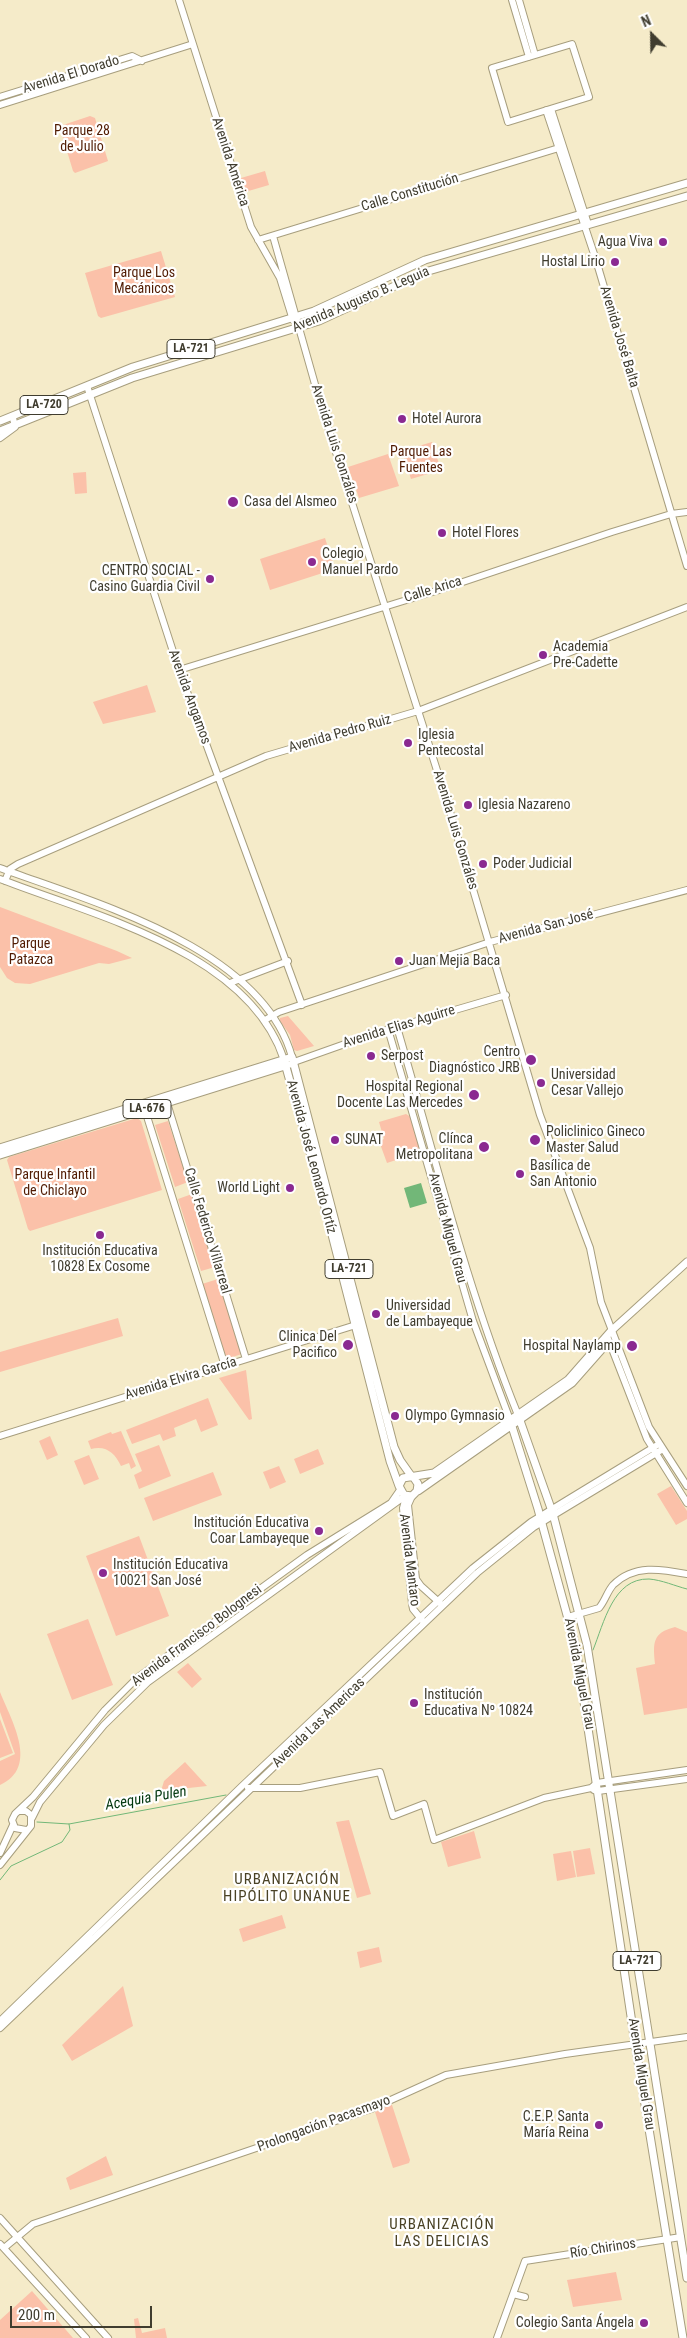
<!DOCTYPE html>
<meta charset="utf-8">
<style>
body{margin:0}
#map{position:relative;width:687px;height:2338px;overflow:hidden;background:#f5ebc9;font-family:"Roboto Condensed",sans-serif}
canvas{display:block}
.north{position:absolute;left:627px;top:10px;width:50px;height:50px;-webkit-text-stroke:4px #fff;paint-order:stroke;rotate:337deg;font-size:14px;font-weight:700;line-height:20px;text-align:center;color:#403d2f}
.north::after{content:'';display:block;margin:auto;width:18px;height:22px;background:#403d2f;clip-path:polygon(50% 0,100% 100%,50% 72%,0 100%)}
.scale{position:absolute;left:10px;top:2306px;width:142px;height:22px;box-sizing:border-box;border:2px solid #403d2f;border-top:0;padding-left:6px;font-size:15px;line-height:18px;white-space:nowrap;color:#403d2f;-webkit-text-stroke:4px #fff;paint-order:stroke}
</style>
<div id="map">
<canvas width="687" height="2338"></canvas>
<div class="north">N</div>
<div class="scale">200 m</div>
</div>
<script>
const context = document.querySelector('canvas').getContext('2d');
context.lineJoin = 'round';
function fillPath(path, color) {
  context.fillStyle = color;
  context.fill(path, 'evenodd');
}
function stroke(path, color, width, dash) {
  context.strokeStyle = color;
  context.lineWidth = width;
  context.lineCap = dash ? 'butt' : 'round';
  context.setLineDash(dash || []);
  context.stroke(path);
}
function label(font, color, halo, rows, align = 'center') {
  context.font = font + ' "Roboto Condensed",sans-serif';
  context.lineWidth = 4.5;
  context.setLineDash([]);
  context.textBaseline = 'middle';
  context.strokeStyle = halo;
  context.fillStyle = color;
  for (const [text, x, y, turn = 0] of rows) {
    context.save();
    context.translate(x, y);
    context.rotate((+turn || 0) * Math.PI / 180);
    context.textAlign = isNaN(turn) ? turn : align;
    if (halo) context.strokeText(text, 0, 0);
    context.fillText(text, 0, 0);
    context.restore();
  }
}
const green = new Path2D(`
 M90,116L95,118L108,161L75,173L73,171L60,128L63,125Z
 M265,171L269,185L245,192L241,178Z
 M161,251L175,297L101,318L98,316L85,273Z
 M432,442L441,470L411,479L402,451Z
 M388,454L399,486L359,498L348,467Z
 M86,472L87,493L75,494L73,473Z
 M325,538L335,569L270,590L260,559Z
 M147,685L156,712L103,724L93,702Z
 M0,907L117,951L132,958L109,964L99,963L30,984L15,983L7,978L0,967Z
 M288,1016L314,1046L297,1051L294,1050L290,1035L280,1021V1018Z
 M406,1114L411,1117L420,1150L417,1153L387,1163L379,1141L384,1139L379,1122Z
 M137,1118L141,1121L162,1190L30,1231L28,1229L7,1160L9,1157Z
 M168,1121L188,1182L175,1187L155,1125Z
 M192,1194L215,1267L201,1271L178,1199Z
 M218,1279L242,1354L226,1359L202,1284Z
 M118,1318L123,1336L0,1372V1352Z
 M246,1370L252,1419L249,1420L219,1378Z
 M208,1398L218,1425L201,1432L196,1419L174,1428L176,1436L163,1441L160,1434L132,1444L126,1430Z
 M121,1431L136,1466L131,1469L129,1463L121,1466C115,1453 106,1445 91,1449L88,1441L111,1432L112,1434Z
 M50,1436L58,1455L47,1460L39,1441Z
 M159,1445L171,1476L139,1489L134,1475L142,1471L135,1454Z
 M318,1449L324,1464L300,1474L294,1459Z
 M89,1455L99,1479L84,1485L74,1461Z
 M279,1466L286,1482L270,1489L263,1472Z
 M213,1472L222,1495L153,1521L144,1498Z
 M671,1486L687,1511V1519L676,1525L657,1494Z
 M139,1536L169,1616L116,1636L86,1556Z
 M88,1619L113,1685L72,1700L47,1634Z
 M675,1627L687,1632V1708L644,1715L636,1668L655,1664C653,1643 652,1633 675,1627Z
 M188,1663L202,1679L192,1688L177,1672Z
 M0,1692C11,1720 40,1767 0,1785V1761L15,1754L0,1712Z
 M0,1719L13,1753L0,1758Z
 M185,1762L207,1786L161,1791L164,1781Z
 M349,1820L371,1894L357,1898L336,1822Z
 M474,1831L481,1858L448,1867L441,1842Z
 M590,1848L595,1874L577,1877L573,1851Z
 M571,1851L576,1877L557,1881L553,1854Z
 M282,1915L286,1928L243,1942L239,1929Z
 M379,1947L382,1962L360,1968L357,1952Z
 M123,1986L133,2026L72,2061L62,2045Z
 M390,2105H392L410,2160L409,2163L393,2168L375,2112Z
 M106,2156L113,2175L70,2190L66,2178Z
 M616,2272L622,2300L573,2307L567,2280Z
 M32,2291L73,2338H0V2320Z
 M138,2318L142,2333L165,2328L167,2338H136L134,2319Z`);
const water = new Path2D(`
 M421,1183L427,1203L410,1208L404,1188Z`);
const stream = new Path2D(`
 M593,1650C604,1623 613,1578 649,1579C662,1580 675,1586 687,1589
 M37,1822L69,1824L226,1795
 M0,1880L11,1866L62,1842L70,1830L69,1824`);
const secondary = new Path2D(`
 M179,0L251,227L280,278L293,320
 M512,0L529,57
 M519,0L535,55
 M572,44L589,97L508,122L492,68Z
 M0,97L132,56L142,61
 M0,105L193,44
 M551,109L588,224
 M546,110L596,260L687,566
 M273,236L320,402L448,805L540,1115L590,1248L601,1302L649,1427L687,1486
 M258,240L562,147
 M87,386L179,670L302,1005
 M0,438L15,427L13,418
 M179,670L439,590L612,532L671,514L687,512
 M0,868C95,903 262,948 292,1057
 M0,879C95,916 249,952 284,1060
 M5,881L10,869L18,864L266,756L418,711L687,607
 M230,983L288,961
 M265,1020L279,1012L490,942L687,890
 M397,1027C435,1157 467,1289 518,1415
 M388,1029L473,1321L510,1420
 M294,1062L373,1034L506,995
 M167,1103L246,1359
 M145,1110L225,1366
 M607,1336L647,1439L687,1503
 M0,1436L359,1324
 M412,1496L408,1505L416,1579L421,1586L441,1604
 M406,1497L403,1508L412,1604L413,1609L422,1620
 M568,1617L599,1608C605,1601 607,1592 613,1585C634,1564 661,1569 687,1574
 M248,1788H300L380,1772L393,1816L424,1804L434,1840L544,1798L591,1788L597,1783L687,1770
 M594,1790L598,1791L687,1779
 M32,1818L40,1802L104,1725L148,1682L405,1496
 M26,1830L15,1828L12,1820L15,1814L33,1797L105,1710L137,1678L307,1555L391,1503L400,1490
 M0,1853L13,1825
 M0,1865L31,1826V1815L26,1811H20
 M0,2021L241,1787L473,1568L531,1522L659,1444
 M0,2028L477,1573L534,1527L663,1449
 M0,2218L108,2338
 M0,2244L86,2338
 M4,2248L33,2224L371,2109L446,2075L565,2054L687,2037
 M513,2294L525,2297
 M497,2338L525,2261L681,2237`);
const primary = new Path2D(`
 M0,421L133,367L314,311L425,260L687,183
 M0,431L132,378L319,321L425,272L687,196
 M284,1060L320,1188L390,1461L399,1486
 M0,1148L292,1057L394,1447L400,1460L412,1477
 M0,1155L288,1065
 M518,1415L553,1514L587,1645L687,2278
 M510,1420L538,1509L576,1648L635,2043L683,2338
 M414,1478L418,1484L417,1491L412,1496L404,1495L399,1486L403,1478L434,1473L568,1380L611,1331L687,1262
 M418,1491L572,1383L602,1349`);
const markers = [
 [663,242,5,"#8a2991"],
 [615,262,5,"#8a2991"],
 [402,419,5,"#8a2991"],
 [233,502,6,"#8a2991"],
 [442,533,5,"#8a2991"],
 [312,562,5,"#8a2991"],
 [210,579,5,"#8a2991"],
 [543,655,5,"#8a2991"],
 [408,743,5,"#8a2991"],
 [468,805,5,"#8a2991"],
 [483,864,5,"#8a2991"],
 [399,961,5,"#8a2991"],
 [371,1056,5,"#8a2991"],
 [531,1060,6,"#8a2991"],
 [541,1083,5,"#8a2991"],
 [474,1095,6,"#8a2991"],
 [335,1140,5,"#8a2991"],
 [535,1140,6,"#8a2991"],
 [484,1147,6,"#8a2991"],
 [520,1174,5,"#8a2991"],
 [290,1188,5,"#8a2991"],
 [100,1235,5,"#8a2991"],
 [376,1314,5,"#8a2991"],
 [348,1345,6,"#8a2991"],
 [632,1346,6,"#8a2991"],
 [395,1416,5,"#8a2991"],
 [319,1531,5,"#8a2991"],
 [103,1573,5,"#8a2991"],
 [414,1703,5,"#8a2991"],
 [599,2125,5,"#8a2991"],
 [644,2323,5,"#8a2991"]
];
const shields = [
 [191,349,48],
 [44,405,48],
 [147,1109,48],
 [349,1269,48],
 [637,1961,48]
];
const shieldNames = [
 ["LA-721",191,349],
 ["LA-720",44,405],
 ["LA-676",147,1109],
 ["LA-721",349,1269],
 ["LA-721",637,1961]
];
const streetNames = [
 ["Avenida El Dorado",71,75,-17],
 ["Avenida América",230,162,72],
 ["Calle Constitución",410,193,-17],
 ["Avenida Augusto B. Leguia",361,300,-23],
 ["Avenida José Balta",619,337,73],
 ["Avenida Luis Gonzáles",334,444,72],
 ["Calle Arica",433,590,-17],
 ["Avenida Angamos",189,697,70],
 ["Avenida Pedro Ruiz",340,734,-16],
 ["Avenida Luis Gonzáles",455,830,73],
 ["Avenida San José",546,927,-15],
 ["Avenida Elias Aguirre",399,1027,-17],
 ["Avenida José Leonardo Ortíz",311,1157,75],
 ["Avenida Miguel Grau",447,1228,75],
 ["Calle Federico Villarreal",207,1231,73],
 ["Avenida Elvira García",181,1379,-17],
 ["Avenida Mantaro",409,1560,83],
 ["Avenida Francisco Bolognesi",197,1636,-37],
 ["Avenida Miguel Grau",579,1674,79],
 ["Avenida Las Americas",319,1723,-44],
 ["Avenida Miguel Grau",641,2074,81],
 ["Prolongación Pacasmayo",324,2124,-20],
 ["Río Chirinos",603,2249,-9]
];
const parkNames = [
 ["Parque 28",82,131],
 ["de Julio",82,147],
 ["Parque Los",144,273],
 ["Mecánicos",144,289],
 ["Parque Las",421,452],
 ["Fuentes",421,468],
 ["Parque",31,944],
 ["Patazca",31,960],
 ["Parque Infantil",55,1175],
 ["de Chiclayo",55,1191]
];
const poiNames = [
 ["Agua Viva",653,242,"right"],
 ["Hostal Lirio",605,262,"right"],
 ["Hotel Aurora",412,419],
 ["Casa del Alsmeo",244,502],
 ["Hotel Flores",452,533],
 ["Colegio",322,554],
 ["Manuel Pardo",322,570],
 ["CENTRO SOCIAL -",200,571,"right"],
 ["Casino Guardia Civil",200,587,"right"],
 ["Academia",553,647],
 ["Pre-Cadette",553,663],
 ["Iglesia",418,735],
 ["Pentecostal",418,751],
 ["Iglesia Nazareno",478,805],
 ["Poder Judicial",493,864],
 ["Juan Mejia Baca",409,961],
 ["Centro",520,1052,"right"],
 ["Diagnóstico JRB",520,1068,"right"],
 ["Serpost",381,1056],
 ["Universidad",551,1075],
 ["Cesar Vallejo",551,1091],
 ["Hospital Regional",463,1087,"right"],
 ["Docente Las Mercedes",463,1103,"right"],
 ["Policlinico Gineco",546,1132],
 ["Master Salud",546,1148],
 ["Clínca",473,1139,"right"],
 ["Metropolitana",473,1155,"right"],
 ["SUNAT",345,1140],
 ["Basílica de",530,1166],
 ["San Antonio",530,1182],
 ["World Light",280,1188,"right"],
 ["Institución Educativa",100,1251,"center"],
 ["10828 Ex Cosome",100,1267,"center"],
 ["Universidad",386,1306],
 ["de Lambayeque",386,1322],
 ["Clinica Del",337,1337,"right"],
 ["Pacifico",337,1353,"right"],
 ["Hospital Naylamp",621,1346,"right"],
 ["Olympo Gymnasio",405,1416],
 ["Institución Educativa",309,1523,"right"],
 ["Coar Lambayeque",309,1539,"right"],
 ["Institución Educativa",113,1565],
 ["10021 San José",113,1581],
 ["Institución",424,1695],
 ["Educativa Nº 10824",424,1711],
 ["C.E.P. Santa",589,2117,"right"],
 ["María Reina",589,2133,"right"],
 ["Colegio Santa Ángela",634,2323,"right"]
];
const waterNames = [
 ["Acequia Pulen",146,1799,-10]
];
const neighbourhoodNames = [
 ["URBANIZACIÓN",287,1880],
 ["HIPÓLITO UNANUE",287,1897],
 ["URBANIZACIÓN",442,2225],
 ["LAS DELICIAS",442,2242]
];
fillPath(green, '#fbc1a9');
fillPath(water, '#72b778');
stroke(stream, '#72b778', 1);
stroke(secondary, '#a79e7e', 8);
stroke(primary, '#a79e7e', 9);
stroke(secondary, '#fff', 6);
stroke(primary, '#fff', 7);
for (const [x, y, r, color] of markers) {
  const dot = new Path2D();
  dot.arc(x, y, r, 0, 2 * Math.PI);
  context.fillStyle = color;
  context.fill(dot);
  stroke(dot, '#fff', 2);
}
for (const [x, y, w] of shields) {
  const box = new Path2D();
  box.roundRect(x - w / 2, y - 9.5, w, 19, 4);
  context.fillStyle = '#fff';
  context.fill(box);
  stroke(box, '#403d2f', 1);
}
label('bold 12px', '#403d2f', null, shieldNames);
label('14px', '#403d2f', '#fff', streetNames);
label('14px', '#511c03', '#fff', parkNames);
label('14px', '#403d2f', '#fff', poiNames, 'left');
label('italic 15px', '#01360d', '#fff', waterNames);
context.letterSpacing = '1px';
label('15px', '#4a4225', '#fff', neighbourhoodNames);
context.letterSpacing = '0px';
</script>
